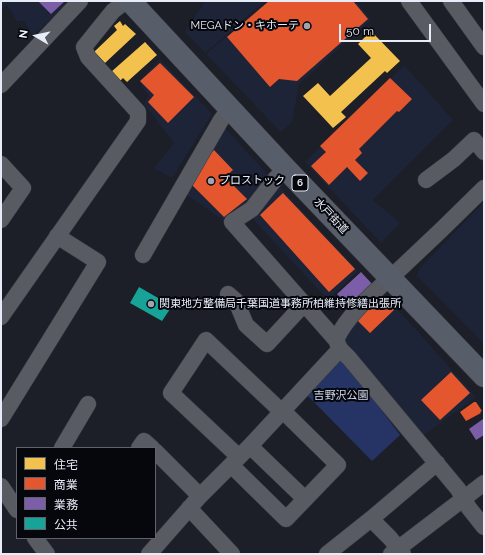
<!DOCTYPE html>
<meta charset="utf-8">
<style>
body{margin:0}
#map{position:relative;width:485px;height:555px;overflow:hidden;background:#1c1f27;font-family:Raleway,"Noto Sans JP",sans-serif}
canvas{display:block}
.frame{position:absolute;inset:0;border:2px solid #e8ecf8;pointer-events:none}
.legend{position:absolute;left:16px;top:447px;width:140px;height:92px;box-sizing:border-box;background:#05070d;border:1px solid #60636b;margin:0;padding:5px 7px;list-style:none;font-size:12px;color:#e8ecf8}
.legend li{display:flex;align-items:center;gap:8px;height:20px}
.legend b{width:20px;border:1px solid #60636b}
.north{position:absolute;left:16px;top:16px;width:40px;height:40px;-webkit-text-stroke:3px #05070d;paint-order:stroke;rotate:279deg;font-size:11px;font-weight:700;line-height:16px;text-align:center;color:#e8ecf8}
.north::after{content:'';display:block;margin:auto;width:14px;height:18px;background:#e8ecf8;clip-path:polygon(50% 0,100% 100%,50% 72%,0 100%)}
.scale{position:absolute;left:339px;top:24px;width:92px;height:18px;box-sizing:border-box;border:2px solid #e8ecf8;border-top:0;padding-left:5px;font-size:12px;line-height:14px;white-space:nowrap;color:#e8ecf8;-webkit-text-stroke:3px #05070d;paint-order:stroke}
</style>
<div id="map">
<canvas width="485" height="555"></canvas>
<div class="frame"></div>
<ul class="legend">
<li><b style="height:11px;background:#f2c14e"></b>住宅</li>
<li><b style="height:11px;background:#e4572e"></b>商業</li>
<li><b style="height:11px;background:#7b5ea7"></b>業務</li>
<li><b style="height:11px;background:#17a398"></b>公共</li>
</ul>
<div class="north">N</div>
<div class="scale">50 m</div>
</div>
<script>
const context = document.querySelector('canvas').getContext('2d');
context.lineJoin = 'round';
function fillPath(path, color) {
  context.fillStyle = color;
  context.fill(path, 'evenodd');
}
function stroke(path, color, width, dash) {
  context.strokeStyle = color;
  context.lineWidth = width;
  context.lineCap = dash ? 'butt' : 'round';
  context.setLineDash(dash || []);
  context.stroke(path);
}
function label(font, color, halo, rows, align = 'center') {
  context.font = font + ' Raleway,"Noto Sans JP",sans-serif';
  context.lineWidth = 4;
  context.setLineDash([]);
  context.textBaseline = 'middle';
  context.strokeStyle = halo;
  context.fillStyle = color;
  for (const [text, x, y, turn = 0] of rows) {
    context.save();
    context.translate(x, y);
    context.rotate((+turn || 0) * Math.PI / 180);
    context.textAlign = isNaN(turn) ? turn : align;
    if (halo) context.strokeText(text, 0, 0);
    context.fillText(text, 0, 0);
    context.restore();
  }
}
const built = new Path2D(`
 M1,1H70L33,36L24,21H17L7,5L1,9Z
 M205,1H265L205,53L185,32Z
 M268,1H356L371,20L299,84L292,122L281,132L206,54Z
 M160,59L212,114L172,178L154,168L174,143L144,104L149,95L143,89L140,81Z
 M404,65L453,120L373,200L400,223L381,243L305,162Z
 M224,127L270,177L246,208L227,223L184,193Z
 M280,187L358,271L328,300L251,217Z
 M484,202V344L417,276L419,269Z
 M381,293L410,323L476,397L417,440L338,341Z`);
const green = new Path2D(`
 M334,360H344L400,435L372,461L305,393Z`);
const homes = new Path2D(`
 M120,21L123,26L125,24L136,34L105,63L94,52L117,30L114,26Z
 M371,31L400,61L387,73L385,71L341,112L346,117L333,128L303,96L318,83L330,96L371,58L358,44Z
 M145,42L157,55L127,82L123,78L120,81L111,72Z`);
const shops = new Path2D(`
 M269,1H353L368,19L297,81L279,79L270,87L227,37Z
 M160,63L194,97L168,123L148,102L154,95L140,81Z
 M390,78L412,99L399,112L397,111L359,149L362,153L355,160L368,173L360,181L347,167L329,185L311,166L326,152L320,146Z
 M214,150L233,170L225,177L247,199L224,217L192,185L209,155Z
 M283,193L355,269L329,292L260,215Z
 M383,297L395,309L370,333L356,319L378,298Z
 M451,372L470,393L440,420L421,400Z
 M474,402H476L482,411L480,412L481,413L466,421L460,412Z`);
const offices = new Path2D(`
 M38,1H65L51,14Z
 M361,272L374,286L353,305L348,301L346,303L337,294Z
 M483,419L484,421V435L476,440L469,429Z`);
const public = new Path2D(`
 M139,287L172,306L162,321L130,303Z`);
const minor = new Path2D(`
 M409,1L484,104
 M451,1L484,47
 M1,85L80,1
 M1,164L23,188L1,220
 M286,169L276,178L252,209L232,222L336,340L340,349L349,358L458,489L469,508L484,527
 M426,180L454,159L474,140L484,152
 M143,255L221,120L230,108
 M228,294L236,301L246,325L267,344L304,304
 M1,317L138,121V112L88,57L84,47L113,11L126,1
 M336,340C347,314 379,288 401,268C429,242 457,215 484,188
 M1,419L98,262L57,236
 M250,446L305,499
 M62,448L88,404
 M139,448L144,441L152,448
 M155,451L200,496
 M239,457L171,393L206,340L282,412
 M231,465L286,519L338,465L283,411
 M1,486L17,510
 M189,508L232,554
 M371,519L390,538L403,554
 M35,538L47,554
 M149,554L200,496L250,446L340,349
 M327,554L371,519L437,463
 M391,554L484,483`);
const highway = new Path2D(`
 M130,1L286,169L484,376`);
const markers = [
 [307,26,4,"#a1a4af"],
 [211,181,4,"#a1a4af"],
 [151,304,4,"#a1a4af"]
];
const shields = [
 [300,183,16]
];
const shieldNames = [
 ["6",300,183]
];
const poiNames = [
 ["MEGAドン・キホーテ",299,26,"right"],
 ["プロストック",219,181],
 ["関東地方整備局千葉国道事務所柏維持修繕出張所",159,304]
];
const streetNames = [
 ["水戸街道",331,216,47]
];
const parkNames = [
 ["吉野沢公園",341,396]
];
fillPath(built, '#1e2437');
fillPath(green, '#263365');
fillPath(homes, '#f2c14e');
fillPath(shops, '#e4572e');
fillPath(offices, '#7b5ea7');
fillPath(public, '#17a398');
stroke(minor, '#393a41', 17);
stroke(highway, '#393a41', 23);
stroke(minor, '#585b62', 16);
stroke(highway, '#585d6a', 22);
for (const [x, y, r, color] of markers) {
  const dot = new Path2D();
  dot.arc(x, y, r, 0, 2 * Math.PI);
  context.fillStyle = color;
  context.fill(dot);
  stroke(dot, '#05070d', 1.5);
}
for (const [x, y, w] of shields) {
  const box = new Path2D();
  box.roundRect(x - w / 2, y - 8, w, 16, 3);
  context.fillStyle = '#05070d';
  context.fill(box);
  stroke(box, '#e8ecf8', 1);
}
label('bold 10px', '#e8ecf8', null, shieldNames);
label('11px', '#e8ecf8', '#05070d', poiNames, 'left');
label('11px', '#e8ecf8', '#05070d', streetNames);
label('11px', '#d2daef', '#05070d', parkNames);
</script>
